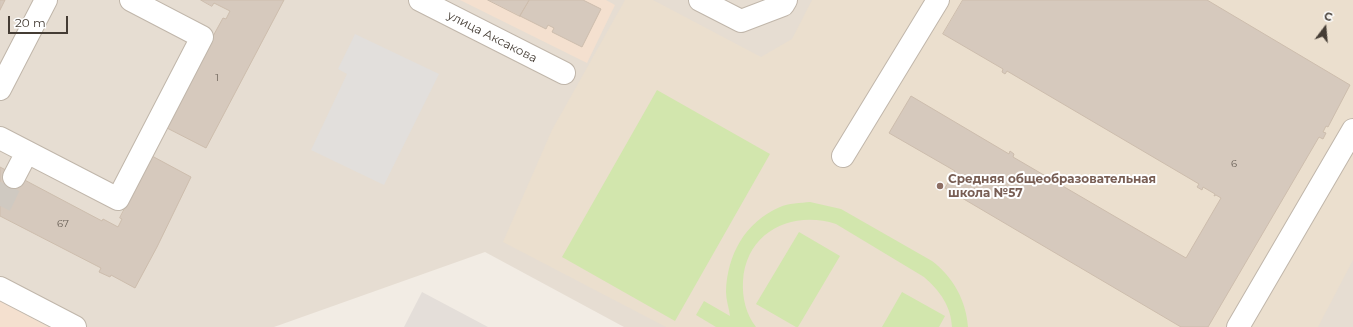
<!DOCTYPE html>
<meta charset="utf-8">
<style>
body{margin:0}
#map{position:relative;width:1353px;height:327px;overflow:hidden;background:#f2ece4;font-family:Montserrat,sans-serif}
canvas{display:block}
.north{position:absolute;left:1305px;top:8px;width:40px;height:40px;-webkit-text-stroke:3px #fff;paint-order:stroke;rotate:16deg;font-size:11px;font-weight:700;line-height:16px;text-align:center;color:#443c34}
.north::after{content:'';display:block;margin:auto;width:14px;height:18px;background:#443c34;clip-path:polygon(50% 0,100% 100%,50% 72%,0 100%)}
.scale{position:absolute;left:8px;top:16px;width:60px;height:18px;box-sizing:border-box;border:2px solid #443c34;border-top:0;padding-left:5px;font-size:12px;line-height:14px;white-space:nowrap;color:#443c34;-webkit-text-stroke:3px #fff;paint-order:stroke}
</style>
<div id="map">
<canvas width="1353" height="327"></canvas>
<div class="north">С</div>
<div class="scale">20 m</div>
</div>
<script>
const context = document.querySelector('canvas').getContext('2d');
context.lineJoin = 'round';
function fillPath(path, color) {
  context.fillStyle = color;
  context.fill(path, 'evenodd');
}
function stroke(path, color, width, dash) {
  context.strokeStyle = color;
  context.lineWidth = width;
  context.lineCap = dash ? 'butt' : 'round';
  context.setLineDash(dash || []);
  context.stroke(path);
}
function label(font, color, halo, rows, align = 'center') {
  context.font = font + ' Montserrat,sans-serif';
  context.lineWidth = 4;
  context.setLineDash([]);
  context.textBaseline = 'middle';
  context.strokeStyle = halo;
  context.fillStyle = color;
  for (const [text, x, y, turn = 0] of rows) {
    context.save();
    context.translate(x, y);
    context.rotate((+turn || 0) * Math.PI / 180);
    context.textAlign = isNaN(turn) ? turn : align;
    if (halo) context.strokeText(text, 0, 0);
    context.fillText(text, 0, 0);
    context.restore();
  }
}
const residential = new Path2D(`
 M0,0H1353V327H624L485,252L274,327H63L0,295Z`);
const commercial = new Path2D(`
 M460,0H606L615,5L587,63Z
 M0,301L49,327H0Z`);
const industrial = new Path2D(`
 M422,292L488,327H404Z`);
const education = new Path2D(`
 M625,0H653L761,57L792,39L812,0H1353V260L1318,327H666L503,242L552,130Z`);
const green = new Path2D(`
 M657,90L770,154L675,321L562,257Z
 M810,202L841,209L932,261C953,277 966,300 968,327H952C951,306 940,291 924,277L836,224C792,210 746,232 743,281C742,298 746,314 756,327H716L696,315L704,301L730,316C729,308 726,300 726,292C727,255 745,222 780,207C788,203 801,203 810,202Z
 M799,232L840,256L798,327H796L756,304Z
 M902,292L945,316L939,327H882Z`);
const parking = new Path2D(`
 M355,34L439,74L384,185L311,150L347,74L338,69Z`);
const building = new Path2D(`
 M0,0H5L0,10Z
 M201,0H284L206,148L167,128L212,38L223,18L226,19L230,11L214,3L212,6Z
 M488,0H529L520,16Z
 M530,0H583L601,9L582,47L552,32L554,28L548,25L546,29L520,16Z
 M963,0H1207L1350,85L1328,127L1326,126L1323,132L1326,133L1323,139L1319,137L1208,327H1181L945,188L955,171L889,133L911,96L1009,154L1010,151L1014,154L1013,157L1186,258L1221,198L1216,195L1214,196L1215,194L1203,187L1202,190L1197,187L1199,184L1007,71L1005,74L1002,72L1003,69L943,34Z
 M152,156L191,177L157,247L135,288L111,275L110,277L99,272L101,268L0,216V167L102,221L103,219L118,227L122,219L120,218Z`);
const minorTunnel = new Path2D(`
 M0,206L14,177`);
const minor = new Path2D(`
 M420,0L564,73
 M700,0L741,21L783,5L786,0
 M0,89L46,0
 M0,138L118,199L202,37L131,0
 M843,156L938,0
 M14,177L27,152
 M0,288L75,327
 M1238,327L1353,130`);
const markers = [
 [940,186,4,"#8d6e63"]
];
const numberNames = [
 ["1",217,78],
 ["6",1234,164],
 ["67",63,224]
];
const streetNames = [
 ["улица Аксакова",492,37,27]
];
const educationNames = [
 ["Средняя общеобразовательная",948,179],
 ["школа №57",948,193]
];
fillPath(residential, '#e6ddd2');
fillPath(commercial, '#f4e0cf');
fillPath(industrial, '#e4ded9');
fillPath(education, '#ebdfce');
fillPath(green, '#d2e6ad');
fillPath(parking, '#e2dfdc');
fillPath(building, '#d6c9bd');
stroke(building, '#cdbdad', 1);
stroke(minorTunnel, '#cfc9c1', 22, [22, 11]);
stroke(minor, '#c0b6aa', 24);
stroke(minor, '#fff', 22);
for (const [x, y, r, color] of markers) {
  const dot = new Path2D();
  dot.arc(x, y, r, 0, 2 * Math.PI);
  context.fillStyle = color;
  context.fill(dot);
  stroke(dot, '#fff', 1.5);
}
label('10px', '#685f56', null, numberNames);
label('12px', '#443c34', '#fff', streetNames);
label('bold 12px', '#785e54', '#fff', educationNames, 'left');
</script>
